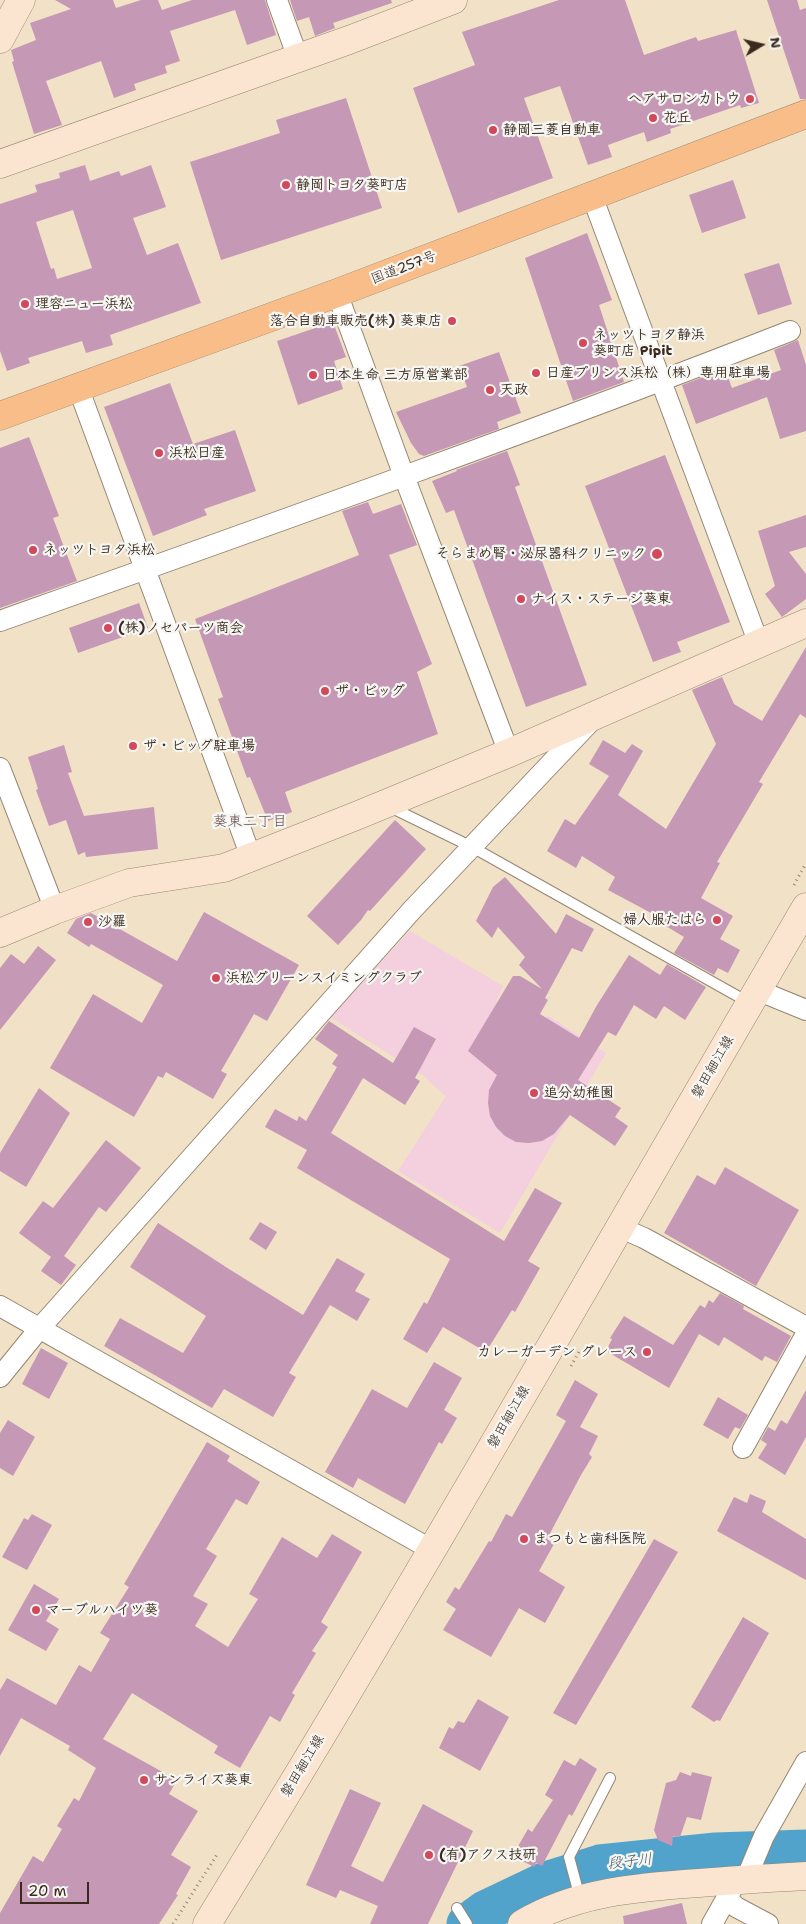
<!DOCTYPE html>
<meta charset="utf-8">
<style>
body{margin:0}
#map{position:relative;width:806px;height:1924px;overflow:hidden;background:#f1e1c7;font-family:"Shantell Sans",sans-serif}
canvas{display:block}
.north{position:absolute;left:736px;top:20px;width:50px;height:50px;-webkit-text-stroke:4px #f6f6f2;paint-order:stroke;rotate:81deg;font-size:14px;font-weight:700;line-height:20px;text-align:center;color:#3b2a1e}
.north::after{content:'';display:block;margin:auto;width:18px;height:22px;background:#3b2a1e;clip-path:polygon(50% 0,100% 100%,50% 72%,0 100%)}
.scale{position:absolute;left:20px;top:1882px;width:69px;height:22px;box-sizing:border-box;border:2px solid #3b2a1e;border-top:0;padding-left:6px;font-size:15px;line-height:18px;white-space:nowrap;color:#3b2a1e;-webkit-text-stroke:4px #f6f6f2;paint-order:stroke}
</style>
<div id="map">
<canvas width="806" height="1924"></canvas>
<div class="north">N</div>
<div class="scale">20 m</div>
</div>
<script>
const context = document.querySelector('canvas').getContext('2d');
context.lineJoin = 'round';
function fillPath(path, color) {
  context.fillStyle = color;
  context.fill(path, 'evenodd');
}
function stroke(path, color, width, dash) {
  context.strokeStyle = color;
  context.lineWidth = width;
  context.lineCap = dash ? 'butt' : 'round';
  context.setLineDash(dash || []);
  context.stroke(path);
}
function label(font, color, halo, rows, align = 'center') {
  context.font = font + ' "Shantell Sans","Klee One",sans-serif';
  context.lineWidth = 4.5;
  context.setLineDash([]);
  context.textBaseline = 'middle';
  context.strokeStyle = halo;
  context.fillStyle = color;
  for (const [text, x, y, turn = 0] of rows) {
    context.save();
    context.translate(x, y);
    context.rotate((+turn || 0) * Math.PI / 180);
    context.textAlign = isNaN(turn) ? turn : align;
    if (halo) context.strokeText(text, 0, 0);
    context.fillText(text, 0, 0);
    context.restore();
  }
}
const built = new Path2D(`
 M410,931L503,986L496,1002L539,1029L547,1015L606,1053L500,1233L398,1171L446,1096L422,1075L330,1017Z`);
const river = new Path2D(`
 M467,1924L485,1911L546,1882L600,1865L716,1853L806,1850`);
const building = new Path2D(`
 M55,0H113L116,8L141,0H158L162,10L192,0H265L276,35L247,45L235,10L170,31L180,61L165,66L167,73L134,84L136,90L114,98L101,61L46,81L62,125L34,134L12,62L14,61L11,50L36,40L30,23L71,9Z
 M290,0H391L392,3L333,23L335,28L315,36L309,17L297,21Z
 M559,0H625L644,55L696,37L698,41L736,30L759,103L741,108L740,105L670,129L671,133L647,142L644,132L608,145L612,157L588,165L560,86L524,98L553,178L458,213L413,88L475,65L462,32Z
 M767,0H797L800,10L806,8V99H800Z
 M346,98L382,208L221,260L190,162L280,133L276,120Z
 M85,165L90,181L119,171L121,176L151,165L166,207L133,218L147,255L178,243L201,303L110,335L113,345L86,353L82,341L28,358L30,363L7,371L0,351V204L37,192L35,185L60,178L59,173ZM73,210L92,268L57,279L54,268L51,269L36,222Z
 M733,180L746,218L702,233L689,195Z
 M587,233L612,300L599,305L624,382L573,401L525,258Z
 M779,263L792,304L758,315L744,274Z
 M333,322L346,357L334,361L343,389L298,405L277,341Z
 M798,340L806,365V431L780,439L767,397L696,424L682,385L725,369L732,388L781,370L774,350Z
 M499,352L521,413L497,422L499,429L424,456L419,454L411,443L396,412L467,387L459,366Z
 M170,383L193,444L235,430L256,491L204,509L207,515L153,536L104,407Z
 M29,437L59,516L53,518L77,581L0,608V448Z
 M507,451L520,485L515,487L587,685L526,707L454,510L446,513L432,481L457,471L456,470Z
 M665,455L730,622L677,642L681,652L653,662L585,486Z
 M368,502L373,514L401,504L417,545L389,555L432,664L417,672L438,734L285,792L292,812L268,821L250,777L247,778L218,699L223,697L195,619L359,555L342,511Z
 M806,515V547L789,552L806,574V599L782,617L765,594L775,586L758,531Z
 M139,603L148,628L78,653L69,628Z
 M806,647V718L800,714L759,782L763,784L717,862L720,863L701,898L733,916L720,939L740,950L728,973L718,968L714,975L674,953L684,937L651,917L653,914L608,890L615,877L582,856L576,868L547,851L565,819L575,825L609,776L589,764L603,740L625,753L632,744L643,751L618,795L666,829L716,744L692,690L722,677L734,704L762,721Z
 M64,745L72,772L68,773L84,816L154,807L158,849L86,857L85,852L78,855L66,820L49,826L36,790L38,789L28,757Z
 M395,820L426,849L370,911L368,910L361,920L338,945L307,916Z
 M505,877L556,934L566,914L594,929L582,952L572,948L545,998L548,1000L540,1014L579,1038L597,1005L629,955L660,975L667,964L706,987L685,1020L664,1006L656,1019L634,1005L616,1036L608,1032L578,1080L621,1108L615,1117L628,1126L615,1146L570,1115L554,1134L542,1141L529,1143L516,1142L505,1136L496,1127L490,1116L488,1103L489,1090L497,1075L468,1051L513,976H520L542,989L519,965L525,957L498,927L492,938L476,921L493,887Z
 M204,912L299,965L267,1021L254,1014L221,1071L227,1074L213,1099L166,1072L163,1078L158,1076L134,1117L50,1068L93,994L142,1023L163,985L91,944L89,947L67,933L76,919L91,913L177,961Z
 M38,946L56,960L0,1030V968L11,954L24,964Z
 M329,1021L393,1063L414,1027L436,1039L415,1078L420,1081L405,1105L363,1078L331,1133L504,1241L535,1188L562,1203L528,1261L540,1268L515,1312L512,1310L486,1352L443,1327L427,1353L403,1339L424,1302L427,1304L450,1259L297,1168L307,1150L265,1127L275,1109L297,1121L299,1116L306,1121L337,1067L332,1064L338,1055L315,1039Z
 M39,1088L70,1113L26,1187L0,1171V1153Z
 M106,1140L141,1168L106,1212L99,1207L64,1256L76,1265L61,1285L41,1271L51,1257L19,1233L43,1201L53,1208Z
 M725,1167L799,1210L756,1286L664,1233L697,1175L715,1185Z
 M260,1222L277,1232L266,1250L249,1239Z
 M158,1223L229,1269L303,1315L337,1258L365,1274L355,1291L370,1299L357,1321L330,1305L289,1373L296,1377L273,1417L224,1389L212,1408L104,1346L120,1318L183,1353L206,1316L130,1267Z
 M720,1293L744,1306L743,1309L791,1336L777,1362L765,1356L762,1361L724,1337L719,1346L699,1334L669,1388L606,1351L612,1339L610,1338L624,1316L673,1345L700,1305L705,1308L709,1300L713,1303Z
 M41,1348L68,1363L49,1399L22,1384Z
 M434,1362L462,1378L444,1410L457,1418L442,1444L439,1442L405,1504L358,1478L353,1488L325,1472L372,1389L407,1408Z
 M575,1380L598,1394L580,1427L598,1436L589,1454L592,1457L581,1475L547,1539L554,1544L539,1571L565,1587L545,1623L519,1608L491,1657L443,1630L456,1609L446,1602L455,1587L459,1590L489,1541L491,1542L506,1514L512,1517L566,1421L556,1415Z
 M806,1390V1437L785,1475L758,1458L767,1444L761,1440L768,1427L775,1431L781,1420L787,1424Z
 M718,1397L748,1415L740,1429L735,1427L728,1439L703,1425Z
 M8,1420L35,1437L13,1476L0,1468V1433Z
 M207,1442L230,1456L227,1461L260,1482L247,1505L236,1499L206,1549L217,1556L193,1596L208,1604L195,1626L228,1647L258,1599L249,1594L282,1537L317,1558L332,1534L362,1552L321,1622L328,1627L312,1651L316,1653L292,1693L295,1695L280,1722L270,1716L240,1768L214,1753L218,1746L132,1693L103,1739L177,1780L169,1794L198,1811L171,1855L191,1867L176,1894L178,1895L159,1924H0V1913L33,1856L43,1862L62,1829L57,1826L74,1798L79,1801L96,1768L68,1750L70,1746L21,1718L0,1756V1690L7,1678L56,1705L79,1665L91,1672L110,1639L100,1633L129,1587L124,1584Z
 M750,1494L766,1501L762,1512L806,1539V1580L717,1531L734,1497L747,1503Z
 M32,1514L52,1525L27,1570L2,1557L24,1518L28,1520Z
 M654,1539L678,1552L576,1725L553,1713Z
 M34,1584L59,1599L46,1621L59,1629L46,1651L8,1630Z
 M743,1617L769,1633L720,1721L717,1720L714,1722L691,1707Z
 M478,1699L509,1717L480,1771L439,1748L449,1727L453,1729L458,1721L464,1723Z
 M580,1758L597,1769L572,1816L569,1814L542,1866L536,1863L534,1867L515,1857L519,1849L517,1848L528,1829L532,1832L553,1800L545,1795L564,1760L575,1766Z
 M680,1772L691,1776L692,1772L712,1777L701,1820L687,1817L680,1837L673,1836L672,1846L658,1840L654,1830L666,1783L676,1780Z
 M350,1789L381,1803L351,1866L383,1882L423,1804L473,1831L428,1924H370L378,1906L340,1890L336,1898L306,1885Z
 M682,1903L687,1924H624L623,1916Z`);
const path = new Path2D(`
 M794,885L806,863
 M571,1366L580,1350
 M173,1924L218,1853`);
const lane = new Path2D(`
 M390,807L472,847L748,1002
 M580,1898L569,1857L610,1778
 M457,1908L467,1924`);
const street = new Path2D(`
 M277,0L298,58
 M592,196L759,644
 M337,293L404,476L509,753
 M78,387L251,857
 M0,621C264,527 529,433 790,331
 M0,768L55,910
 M757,990L806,1010
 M621,1228L644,1238L806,1327
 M0,1306L432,1550
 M0,1377L39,1329L412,910L591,721
 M743,1448L806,1334
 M746,1879L764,1836L806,1762
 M727,1898L736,1907L768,1924
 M712,1924L737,1880`);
const secondary = new Path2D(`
 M0,39L21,0
 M0,164L349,40L453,0
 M0,933L55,910L129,883L224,868L356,816L509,753L806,623
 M207,1924C414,1589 607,1247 806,907
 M522,1924C575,1892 639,1887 699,1883C735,1880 770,1878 806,1876`);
const highway = new Path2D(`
 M0,416L337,293L806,114`);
const markers = [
 [750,99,5,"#d1495b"],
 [653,118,5,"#d1495b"],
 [493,130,5,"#d1495b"],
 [286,185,5,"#d1495b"],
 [25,304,5,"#d1495b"],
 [452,321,5,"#d1495b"],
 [583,343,5,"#d1495b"],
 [536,373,5,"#d1495b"],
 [313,375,5,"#d1495b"],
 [490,390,5,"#d1495b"],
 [159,453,5,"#d1495b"],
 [33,550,5,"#d1495b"],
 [657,554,6,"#d1495b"],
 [521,599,5,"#d1495b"],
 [108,628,5,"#d1495b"],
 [325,691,5,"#d1495b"],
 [133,746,5,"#d1495b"],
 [717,920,5,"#d1495b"],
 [88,922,5,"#d1495b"],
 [216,978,5,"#d1495b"],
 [534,1093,5,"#d1495b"],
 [647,1352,5,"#d1495b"],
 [524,1539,5,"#d1495b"],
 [36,1610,5,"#d1495b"],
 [144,1780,5,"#d1495b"],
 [429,1855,5,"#d1495b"]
];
const poiNames = [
 ["ヘアサロンカトウ",740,99,"right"],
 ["花丘",663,118],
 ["静岡三菱自動車",503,130],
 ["静岡トヨタ葵町店",296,185],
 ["理容ニュー浜松",35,304],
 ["落合自動車販売(株) 葵東店",442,321,"right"],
 ["ネッツトヨタ静浜",593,335],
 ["葵町店 Pipit",593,351],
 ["日産プリンス浜松（株）専用駐車場",546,373],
 ["日本生命 三方原営業部",323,375],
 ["天政",500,390],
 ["浜松日産",169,453],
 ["ネッツトヨタ浜松",43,550],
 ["そらまめ腎・泌尿器科クリニック",646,554,"right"],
 ["ナイス・ステージ葵東",531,599],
 ["(株)ノセパーツ商会",118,628],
 ["ザ・ビッグ",335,691],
 ["ザ・ビッグ駐車場",143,746],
 ["婦人服たはら",707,920,"right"],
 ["沙羅",98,922],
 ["浜松グリーンスイミングクラブ",226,978],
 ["追分幼稚園",544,1093],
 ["カレーガーデン グレース",637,1352,"right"],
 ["まつもと歯科医院",534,1539],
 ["マーブルハイツ葵",46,1610],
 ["サンライズ葵東",154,1780],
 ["(有)アクス技研",439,1855]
];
const streetNames = [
 ["国道257号",404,268,-21],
 ["磐田細江線",713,1067,-60],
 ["磐田細江線",509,1417,-60],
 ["磐田細江線",303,1766,-59]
];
const neighbourhoodNames = [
 ["葵東二丁目",250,822]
];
const waterNames = [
 ["段子川",630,1862,-6]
];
fillPath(built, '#f4cfde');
stroke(river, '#51a3cc', 41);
fillPath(building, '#c599b6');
stroke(lane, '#968672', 12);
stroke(street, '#968672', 22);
stroke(secondary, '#968672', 29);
stroke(highway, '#968672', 29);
stroke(path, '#968672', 3, [1, 4]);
stroke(lane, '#fff', 10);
stroke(street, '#fff', 20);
stroke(secondary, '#fce5d0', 28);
stroke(highway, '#f8bd89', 28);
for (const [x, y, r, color] of markers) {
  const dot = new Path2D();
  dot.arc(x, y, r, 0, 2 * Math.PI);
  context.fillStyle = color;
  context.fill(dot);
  stroke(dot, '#f6f6f2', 2);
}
label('bold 14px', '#3b2a1e', '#f6f6f2', poiNames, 'left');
label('14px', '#3b2a1e', '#f6f6f2', streetNames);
label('15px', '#6b5153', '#f6f6f2', neighbourhoodNames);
label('italic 15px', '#445a64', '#f6f6f2', waterNames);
</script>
